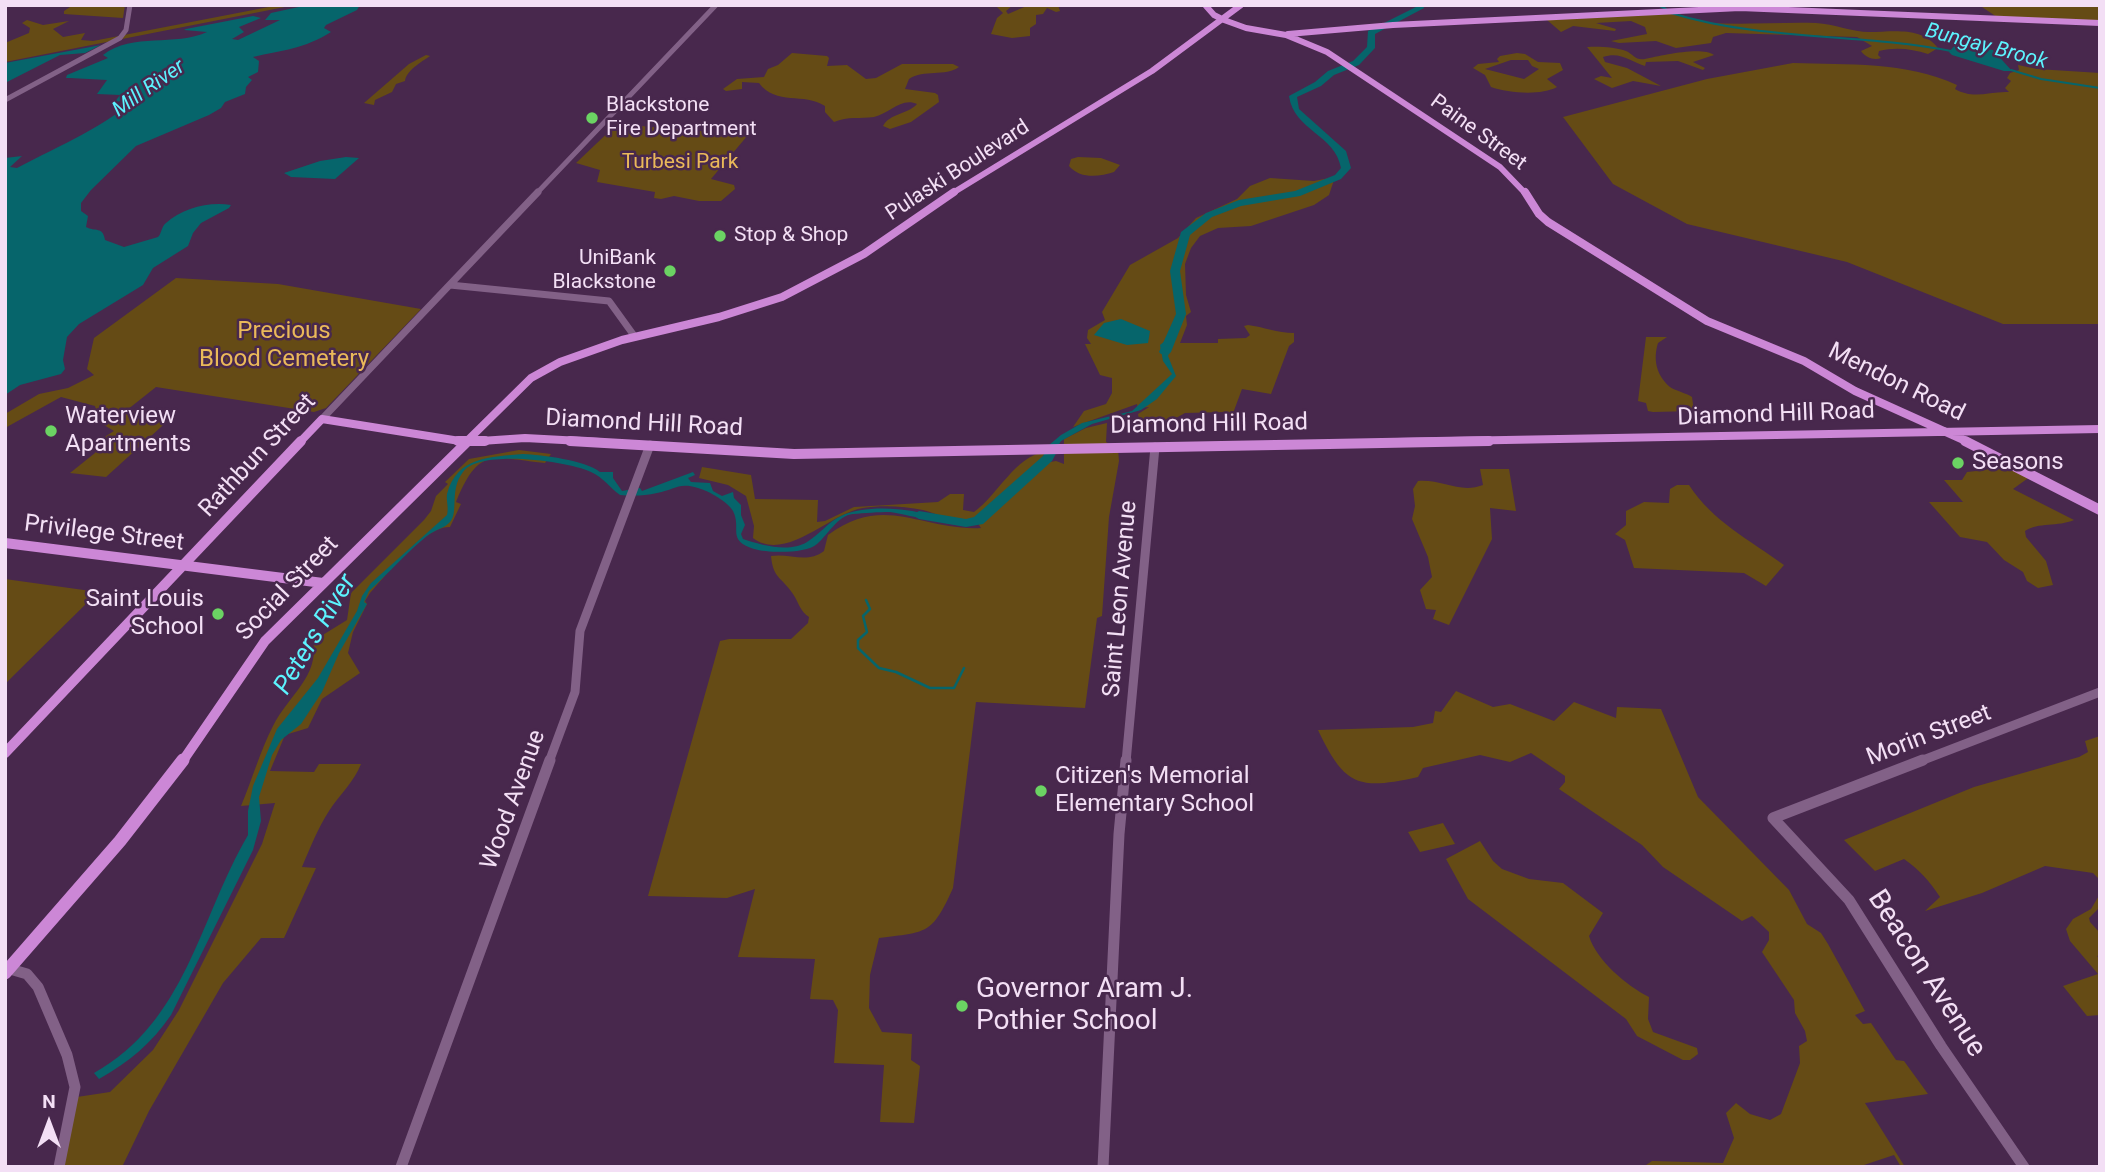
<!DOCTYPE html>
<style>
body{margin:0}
#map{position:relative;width:2105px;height:1172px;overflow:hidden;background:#48284d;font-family:Roboto,sans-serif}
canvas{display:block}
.frame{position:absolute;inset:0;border:7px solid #f3dff5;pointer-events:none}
.north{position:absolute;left:14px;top:1088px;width:70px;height:70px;-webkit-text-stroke:5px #48284d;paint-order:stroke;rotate:0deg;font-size:19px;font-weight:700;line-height:28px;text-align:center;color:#f3dff5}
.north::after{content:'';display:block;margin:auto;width:24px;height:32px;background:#f3dff5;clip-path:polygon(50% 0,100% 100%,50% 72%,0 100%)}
</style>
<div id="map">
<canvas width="2105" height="1172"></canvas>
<div class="frame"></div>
<div class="north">N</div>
</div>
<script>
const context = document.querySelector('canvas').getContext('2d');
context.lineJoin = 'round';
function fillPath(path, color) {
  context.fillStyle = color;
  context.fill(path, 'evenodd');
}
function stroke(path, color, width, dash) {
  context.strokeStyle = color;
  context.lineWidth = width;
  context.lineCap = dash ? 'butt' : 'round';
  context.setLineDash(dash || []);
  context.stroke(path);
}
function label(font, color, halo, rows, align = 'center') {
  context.font = font + ' Roboto,sans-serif';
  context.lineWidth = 5;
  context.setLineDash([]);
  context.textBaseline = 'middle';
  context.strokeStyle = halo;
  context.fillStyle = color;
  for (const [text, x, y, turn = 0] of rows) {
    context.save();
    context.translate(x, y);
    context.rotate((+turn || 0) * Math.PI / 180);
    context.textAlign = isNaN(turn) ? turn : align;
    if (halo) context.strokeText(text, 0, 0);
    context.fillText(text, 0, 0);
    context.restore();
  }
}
const green = new Path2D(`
 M73,5H125L123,18L64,14V11Z
 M279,5H295L5,62V43L29,33L30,28L22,23L27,20L43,25L69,21L53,29L63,37L85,33L81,40L93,41Z
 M995,5H1013L1006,11L1008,14L1029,5H1058L1060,11L1056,12L1047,8L1043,14L1036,15V24L1030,28V36L1012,38L991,34L997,18L1003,13Z
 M1979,5H2100V22L1997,17Z
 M1674,13C1686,15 1697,22 1710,23C1745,25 1781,22 1816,23C1834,24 1853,32 1869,32C1893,32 1921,26 1938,48L1928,54C1912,49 1896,47 1879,51L1878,55L1881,58C1874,61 1865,57 1861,51L1872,46L1857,37L1726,33L1713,37L1711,43L1676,48L1656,41L1619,43L1611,41L1647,34L1645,27L1631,21L1596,23L1616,29L1615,31L1573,26L1561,32L1547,20Z
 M1587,47C1597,46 1617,47 1626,51C1633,54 1636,61 1645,59C1660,56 1701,46 1714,55L1693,62L1705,68L1703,70L1678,61L1646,62L1645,66C1630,61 1620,51 1603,57L1605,62L1627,68L1661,86L1633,81L1612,88L1594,79L1601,76L1612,78Z
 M792,53L827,56L829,58L827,66L847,65L866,79L876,78L902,64H953L959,67C945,77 924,69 909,79L905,89L935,93L938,95L939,102L911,122L890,129L883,126C890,113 907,115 917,104C901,97 889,114 874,117C860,119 848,116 834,122L825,112V106C804,92 776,106 759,83L742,82V89L726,91L723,89L737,79L764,77L768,69L778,65Z
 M1517,53L1525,54L1538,62L1560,63L1563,70L1547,79L1557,87C1541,96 1508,93 1491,87L1485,75L1473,68L1478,64L1499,62L1497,59L1500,56ZM1511,60H1528L1532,66L1539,69L1524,79L1485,69Z
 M426,55L430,56C421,62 406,71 405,81L396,84L392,92L375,100L374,105L364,103L409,64Z
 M1793,63C1848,65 1905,61 1957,85L1955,89C1974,100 1989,91 2009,92L2005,88L2011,81L2007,78L2010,73L2019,70L2018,65L2037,69L2100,73V324H2003L1847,262L1687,224L1613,184L1563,117L1707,79Z
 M617,124L748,135L711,179L734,185L735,189L721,201H699L674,196L661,199L654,198L655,192L597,182L600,170L576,163Z
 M1078,157L1101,158L1120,165L1114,172C1099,177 1080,179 1069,166L1071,159Z
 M1335,177L1329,195L1314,205L1251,226L1218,228L1200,236L1191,248L1185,264L1186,295L1191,312L1186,316L1187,325L1180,343H1218V339L1246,338L1250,335L1244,326L1248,325C1264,327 1277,333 1294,333V342L1289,346L1271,394L1242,389L1232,416L1225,412L1185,413L1167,423L1143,424L1139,420L1138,414L1149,407L1138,408L1137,404L1073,427L1084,411L1106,404L1112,393V378L1100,375L1085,344H1091L1087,338L1088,330L1105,320L1102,312L1130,265L1178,238L1196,218L1237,199L1250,186L1270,178L1314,181Z
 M176,278L278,284L421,309L326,408L314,412L156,387L127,410L172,417L106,477L70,473L95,453L106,436L114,431L99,422L95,406L61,397L5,428V414L39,394L68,388L94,375L87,369L94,338Z
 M1646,337H1667L1658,343C1653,359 1656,375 1670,387C1676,391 1686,393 1692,397L1694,411L1653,412L1648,411L1646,403L1638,401Z
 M1107,423L1106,442L1118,449L1119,461L1109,517L1102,616L1097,618L1085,708L976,702L953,888C932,935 927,932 879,938L870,975L869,1008L882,1032L912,1034L911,1060L920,1066L914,1123L880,1122L884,1065L834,1063L838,1010L833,1000L810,999L815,959L738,957L755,889L727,898L648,896L720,641L729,639H791L808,623L809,617C800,611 799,603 793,594C782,577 773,579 771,556C790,553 807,564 824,551L828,535C885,493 921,531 981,528L975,519C955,524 941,515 923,510C904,506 881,505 863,508C830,513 786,563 753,538L754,526L746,496L728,485L699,478L702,467L751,475L755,499L818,500L817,522L825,521L854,507L938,502L950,494H964L963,510L974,512C998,495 1015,456 1045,452L1039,464L1056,461L1064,464V439L1086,428Z
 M519,450L551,454L545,463C491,458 479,446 456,502L461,504L450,527C424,526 387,574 370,593L365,601L367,604L353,632L348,653L360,673L322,699L308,728L285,735L270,771L314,772L319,764H361C354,782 340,794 329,811C318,828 310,848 302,867L316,868L284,938H261L223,983L149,1111L122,1167H61L77,1097L110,1092L153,1050L179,1010L262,844L275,803L241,806C252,780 260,751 273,726C287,697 320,676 313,641L347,620L351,593L424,520L431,511L436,496L448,484L445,482L469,459Z
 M2002,460L2031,476L2013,489L2074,520C2058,527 2038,522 2025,531L2026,537L2046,561L2053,585L2038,588L2027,581L2023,572L2004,560L1987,542L1960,537L1929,502H1963L1944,480H1962L1967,472L1986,470Z
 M1480,469H1509L1516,511L1490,508L1492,539L1449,625L1433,619L1436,610L1426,609L1420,590L1432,577L1428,557L1412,519L1415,506L1413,489L1418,481C1442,479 1460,494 1483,485Z
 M1677,485H1689C1713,522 1750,540 1784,565L1766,586L1744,573L1634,568L1625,540L1615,534L1626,525V511L1644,502L1669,503L1670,489Z
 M5,579L98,592L5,684Z
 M1456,691L1493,707L1510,704L1554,721L1574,702L1616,718L1617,707L1661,709L1698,797L1789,890L1807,924L1821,933L1828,944L1865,1011L1855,1015L1863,1024L1871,1023L1896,1060L1904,1061L1928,1094L1865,1103L1905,1167H1901L1894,1155L1858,1167H1643L1652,1161L1723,1163L1734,1138L1726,1113L1736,1103L1750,1114L1770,1120L1781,1114L1800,1063L1799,1046L1807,1041L1805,1031L1795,1013L1794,1000L1762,952L1769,940V932L1752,916L1742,921L1663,867L1642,845L1559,789L1565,782V776L1531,753L1510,762L1480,755L1423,768L1418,777C1359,790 1345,787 1318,730L1413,727L1433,723L1435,711L1441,712Z
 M2100,736V880L2093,873L2045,866L1982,893L1925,911L1940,897C1930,882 1920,870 1904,859L1875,871L1844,840L1974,787L2079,757L2088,752L2085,741Z
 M1443,823L1455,844L1420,852L1408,832Z
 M1480,841L1493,861L1502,869L1529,879L1563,883L1603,913L1589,936C1596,960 1627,986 1649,997L1648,1019L1653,1032L1697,1048L1698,1054L1690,1060H1683L1637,1036L1626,1019L1468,899L1446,859Z
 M2100,894V907L2089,918L2090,922L2100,933V955L2097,956L2100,960V1015L2087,1016L2063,986L2098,974L2070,941L2066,929L2073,919L2091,909Z`);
const water = new Path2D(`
 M308,5H360L357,10L326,25L324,28L331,32C304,49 283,50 253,57L259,61L258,72L248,77L252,80L246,87L245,94L225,102L221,108L209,115L136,146L91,190L81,203V211L88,216L86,227C95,232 103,226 105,240L124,247L158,237C162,233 161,227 166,223C182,208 210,201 231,205L229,208L201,223L193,233L188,246L153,268L143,285L79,324L67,337L63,360L65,369L61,374L20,385L5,395V158L22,156L10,167L17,168C61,145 106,126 142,94L114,103L120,95L97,94L107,80L70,78H66L67,75L108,58L103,55C133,32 175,47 207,32L184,30L186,29L253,16L261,18L239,27L244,32L232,39L238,40L280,20H265L271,13Z
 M1956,44L1993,50L2012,71H2004L1952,55L1949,52Z
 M101,45L85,53L60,55L5,83V63Z
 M346,157L359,158L335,179L291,177L284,173L320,161Z
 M1121,319L1150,331L1148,343L1127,345L1094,335L1104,323Z
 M1165,338H1176L1168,356L1176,376L1157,399L1141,410L1092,424L1061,441L1047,464L1041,461L1049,445L1061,435L1082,423L1132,411L1172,374L1163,361L1160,345L1165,341Z
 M523,454C542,455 585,460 600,472H613V478L622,491L640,488L642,491L693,472L695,475L688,478L691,482L710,483L713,491L722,496L733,492L734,498L741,505V515L745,525L741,534L743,539C761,545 789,553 807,542C819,535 828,522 841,516C867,504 912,508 938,518C924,521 905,514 890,512C879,512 864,513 853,514C838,515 827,536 817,544C806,554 768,553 754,549C726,540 742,529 733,511C728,502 709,491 698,488C678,482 675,490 657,493C644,496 633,496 620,495C610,488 603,477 591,472C567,461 480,449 463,472C449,490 459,512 450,522C445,528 434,530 427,536C407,552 389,573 369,591L364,602L367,604L339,653L322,692L301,724L281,740L272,755L259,797L261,821L253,850L171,1015C152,1043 129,1062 99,1079L94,1073C186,1022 199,919 248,835V811L253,786L277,729L318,678L357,611L362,596L371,583L447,515C449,507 446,501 447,494C457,456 491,457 523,454Z`);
const streamFar1 = new Path2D(`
 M1658,5L1666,9
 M1671,13C1762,41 1858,33 1951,51
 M2011,70L2041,79L2100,88`);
const stream = new Path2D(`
 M866,600L870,609L863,616L867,632L858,640V648L879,668L896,672L930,688H954L964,668`);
const river = new Path2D(`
 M1415,5H1423L1424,8L1375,34V48L1359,65L1334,75L1321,86L1297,97L1299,109L1346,151L1351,168L1341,179L1300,196L1241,206L1212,217L1190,235L1180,271L1186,314L1171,352L1169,354H1161L1159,352L1176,314L1170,271L1181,232L1206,213L1239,200L1295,191L1335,175L1341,168C1335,134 1294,131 1289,96L1315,82L1328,71L1353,61L1367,47L1368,31L1416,7Z
 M1053,444L1059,448L1052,461L983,524L966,527L919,519L912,515L919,511L966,519L974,517L1043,456L1049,445Z`);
const minorFar3 = new Path2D(`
 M5,100L120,38L126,30L130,5
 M536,194L716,5`);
const minorFar2 = new Path2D(`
 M450,285L609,301L635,337
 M322,419L538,192`);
const minorFar1 = new Path2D(`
 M549,762L575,692L580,631L650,445
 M1126,762L1155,447
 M1918,762L2100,692`);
const minor = new Path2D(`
 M1923,760L1773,818L1849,900L1941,1046L2024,1167
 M10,969L27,974L38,987L67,1055L75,1087L59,1167
 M401,1167L550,760
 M1103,1167L1119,834L1126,760`);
const majorFar3 = new Path2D(`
 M1206,6L1214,15L1224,20L1246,28L1286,35L1327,52L1500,167L1526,194
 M1288,34L1393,25L1740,8L2100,23
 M951,194L1152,71L1241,5`);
const majorFar2 = new Path2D(`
 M1525,192L1539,214L1548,222L1707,321L1804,361L1855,391L1968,442
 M300,442L322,419L466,442L525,438L600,442
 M466,442L531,378L560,362L622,340L719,317L782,297L864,254L954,192
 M1397,442L2100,429`);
const majorFar1 = new Path2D(`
 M458,441H485
 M570,441L794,454L1489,441
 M1965,441L2100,510
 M5,543L323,583
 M5,753L301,441
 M182,762L265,641L468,441`);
const major = new Path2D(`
 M5,973L120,841L183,760`);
const markers = [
 [592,118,7,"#6bd363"],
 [720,236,7,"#6bd363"],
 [670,271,7,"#6bd363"],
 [51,431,7,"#6bd363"],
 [1958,463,7,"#6bd363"],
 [218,614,7,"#6bd363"],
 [1041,791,7,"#6bd363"],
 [962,1006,7,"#6bd363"]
];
const farWaternames = [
 ["Bungay Brook",1986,47,15],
 ["Mill River",149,89,-35]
];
const farPoinames = [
 ["Blackstone",606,106],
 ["Fire Department",606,130],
 ["Stop & Shop",734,236],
 ["UniBank",656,259,"right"],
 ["Blackstone",656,283,"right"]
];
const farStreetnames = [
 ["Paine Street",1478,133,36],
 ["Pulaski Boulevard",958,171,-33]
];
const farParknames = [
 ["Turbesi Park",680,163]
];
const parkNames = [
 ["Precious",284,332],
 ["Blood Cemetery",284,360]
];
const streetNames = [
 ["Mendon Road",1896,383,26],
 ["Diamond Hill Road",1776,415,-2],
 ["Diamond Hill Road",644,424,3],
 ["Diamond Hill Road",1209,425,-1],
 ["Rathbun Street",258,456,-47],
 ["Privilege Street",104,534,7],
 ["Social Street",288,589,-46],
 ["Saint Leon Avenue",1121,599,-85],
 ["Morin Street",1929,736,-21],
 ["Wood Avenue",514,800,-70]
];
const poiNames = [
 ["Waterview",65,417],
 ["Apartments",65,445],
 ["Seasons",1972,463],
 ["Saint Louis",204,600,"right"],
 ["School",204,628,"right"],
 ["Citizen's Memorial",1055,777],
 ["Elementary School",1055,805]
];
const waterNames = [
 ["Peters River",316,635,-59]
];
const nearStreetnames = [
 ["Beacon Avenue",1926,974,57]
];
const nearPoinames = [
 ["Governor Aram J.",976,990],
 ["Pothier School",976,1022]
];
fillPath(green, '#654b15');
fillPath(water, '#06656b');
stroke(streamFar1, '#06656b', 2);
stroke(stream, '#06656b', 2.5);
fillPath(river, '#06656b');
stroke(minorFar3, '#826187', 5);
stroke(minorFar2, '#826187', 7);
stroke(minorFar1, '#826187', 9);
stroke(minor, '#826187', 11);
stroke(majorFar3, '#cc87d6', 6);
stroke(majorFar2, '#cc87d6', 8);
stroke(majorFar1, '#cc87d6', 10);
stroke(major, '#cc87d6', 13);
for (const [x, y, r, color] of markers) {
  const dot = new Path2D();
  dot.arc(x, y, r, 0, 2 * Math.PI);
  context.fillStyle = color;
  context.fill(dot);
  stroke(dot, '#48284d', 2.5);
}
label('italic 21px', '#5cf3fe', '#48284d', farWaternames);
label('21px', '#f3dff5', '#48284d', farPoinames, 'left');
label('21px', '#f3dff5', '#48284d', farStreetnames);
label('21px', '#eab959', '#48284d', farParknames);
label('24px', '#eab959', '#48284d', parkNames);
label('24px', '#f3dff5', '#48284d', streetNames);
label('24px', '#f3dff5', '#48284d', poiNames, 'left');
label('italic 26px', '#5cf3fe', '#48284d', waterNames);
label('28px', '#f3dff5', '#48284d', nearStreetnames);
label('28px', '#f3dff5', '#48284d', nearPoinames, 'left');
</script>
